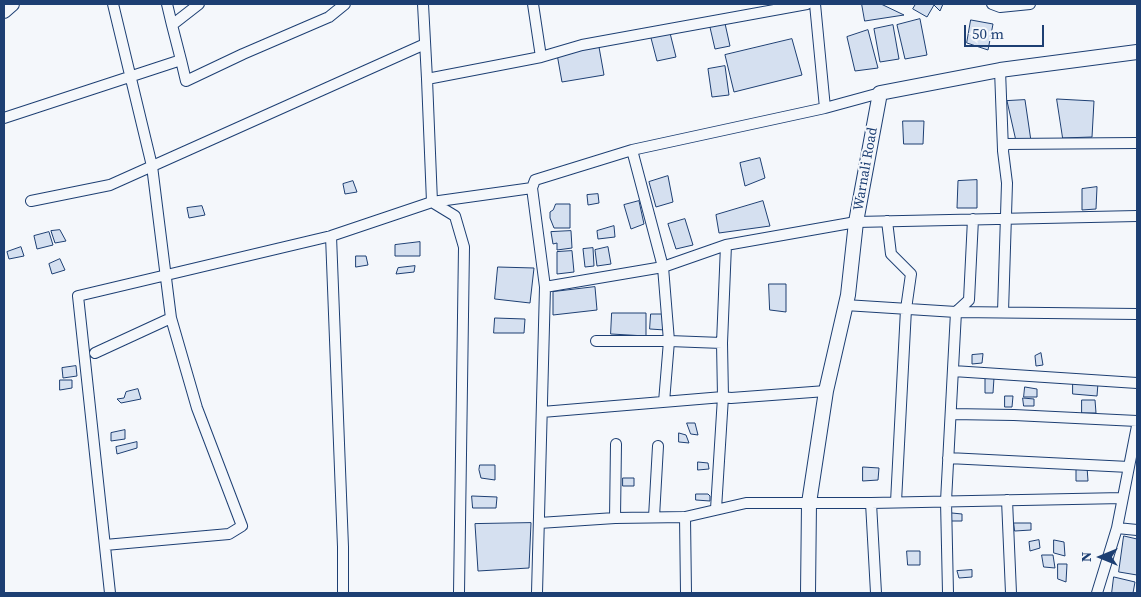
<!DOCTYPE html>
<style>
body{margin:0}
#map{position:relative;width:1141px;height:597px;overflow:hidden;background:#f4f7fb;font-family:"Source Serif 4",serif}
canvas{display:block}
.frame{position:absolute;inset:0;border:5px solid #1d3f73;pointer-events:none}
.north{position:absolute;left:1076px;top:532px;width:50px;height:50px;-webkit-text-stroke:4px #f4f7fb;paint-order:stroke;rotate:270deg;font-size:14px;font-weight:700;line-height:20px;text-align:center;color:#1d3f73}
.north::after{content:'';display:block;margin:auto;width:18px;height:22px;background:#1d3f73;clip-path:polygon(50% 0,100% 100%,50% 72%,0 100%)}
.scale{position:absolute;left:964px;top:25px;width:80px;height:22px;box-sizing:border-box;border:2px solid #1d3f73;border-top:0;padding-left:6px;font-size:15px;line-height:18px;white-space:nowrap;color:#1d3f73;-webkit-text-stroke:4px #f4f7fb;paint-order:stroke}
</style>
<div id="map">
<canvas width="1141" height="597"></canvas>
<div class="frame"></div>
<div class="north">N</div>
<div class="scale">50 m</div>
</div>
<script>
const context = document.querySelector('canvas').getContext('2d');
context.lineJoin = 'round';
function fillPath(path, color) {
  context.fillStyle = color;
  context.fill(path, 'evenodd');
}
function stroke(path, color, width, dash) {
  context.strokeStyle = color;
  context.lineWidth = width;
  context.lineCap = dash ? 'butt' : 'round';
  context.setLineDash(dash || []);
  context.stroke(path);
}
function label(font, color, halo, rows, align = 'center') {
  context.font = font + ' "Source Serif 4",serif';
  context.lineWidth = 4;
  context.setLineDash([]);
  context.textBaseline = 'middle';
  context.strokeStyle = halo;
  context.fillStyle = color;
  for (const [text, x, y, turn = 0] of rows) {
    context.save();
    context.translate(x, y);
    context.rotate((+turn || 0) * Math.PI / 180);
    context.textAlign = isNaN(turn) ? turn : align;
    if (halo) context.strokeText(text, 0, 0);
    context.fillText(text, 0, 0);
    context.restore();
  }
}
const building = new Path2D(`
 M862,4H881L904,15L865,21Z
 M916,4H943L940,11L934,5L927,17L913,9Z
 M724,19L730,46L715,49L709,23Z
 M920,19L927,55L905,59L897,25Z
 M971,20L993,24L988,50L967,43Z
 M893,25L899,59L880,62L874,29Z
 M868,30L878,68L855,71L847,37Z
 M670,33L676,57L657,61L651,38Z
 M792,39L802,75L734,92L725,55Z
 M599,47L604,75L562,82L557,54Z
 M725,66L729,95L712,97L708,69Z
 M1057,99L1094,101L1092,137L1063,138Z
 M1025,100L1031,141H1016L1007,101Z
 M903,121H924L923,144H904Z
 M760,158L765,178L745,186L740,163Z
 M668,176L673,202L656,207L649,182Z
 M977,180V208H957L958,181Z
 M353,181L357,192L345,194L343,184Z
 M1097,187L1096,209L1082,210V189Z
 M598,194L599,203L588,205L587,195Z
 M639,201L644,224L631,229L624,205Z
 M763,201L770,226L719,233L716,215Z
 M556,204H570V228H554L550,218V212L553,210Z
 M202,206L205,215L189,218L187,208Z
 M685,219L693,245L676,249L668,224Z
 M614,226L615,237L598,239L597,231Z
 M60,230L66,241L55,243L51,231Z
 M571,231L572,248L557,250V243L553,244L551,232Z
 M49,232L53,245L37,249L34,236Z
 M420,242V256H395V245Z
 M21,247L24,256L9,259L7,252Z
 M608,247L611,264L597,266L595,250Z
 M593,248L594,266L585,267L583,249Z
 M572,251L574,272L557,274V252Z
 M356,256H366L368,265L356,267Z
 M60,259L65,270L52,274L49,264Z
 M415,266L414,272L396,274L398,268Z
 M498,267L534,268L530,303L495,299Z
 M769,284H786V312L770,310Z
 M595,287L597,310L553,315V292Z
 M612,313H646V336L611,334Z
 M651,314H663L665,330L650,329Z
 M495,318L525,319L524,333H494Z
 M1041,353L1043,365L1036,366L1035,356Z
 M983,354L982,363L972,364V355Z
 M76,366L77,376L63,378L62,368Z
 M994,378L993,393H985V379Z
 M60,380H72V388L60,390Z
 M1073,381L1098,383L1097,396L1073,394Z
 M1025,387L1037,389V397H1024Z
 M138,389L141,399L121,403L117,399L124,398L126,392Z
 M1005,396H1013L1012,407H1005Z
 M1023,398L1034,399V406H1024Z
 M1082,400H1095L1096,413H1082Z
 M687,423H695L698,435L691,434Z
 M125,430V439L111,441V433Z
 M679,433L686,435L689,443L679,442Z
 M137,442V448L117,454L116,447Z
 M698,462L708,463L709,469L698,470Z
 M480,465H495V480L481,478L479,470Z
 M863,467L879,468L878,480L863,481Z
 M1087,467L1088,481H1076V468Z
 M623,478H634V486H623Z
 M696,494H708L710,496V501L696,500Z
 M472,496L497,497L496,508H473Z
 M952,513L962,514V521H951Z
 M531,523L529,568L478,571L475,524Z
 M1014,523H1031V530L1015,531Z
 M1124,536L1137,539V575L1119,572Z
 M1039,540L1040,548L1030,551L1029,542Z
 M1054,540L1064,542L1065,556L1054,553Z
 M907,551H920V565H908Z
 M1042,555H1053L1055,568L1044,567Z
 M1058,564H1067L1066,582L1058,579Z
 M972,570V577L959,578L957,571Z
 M1114,577L1135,582L1133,593H1112Z`);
const street = new Path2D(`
 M167,4L172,25L199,4
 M423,4L427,79L432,202L455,216L464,247L459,593
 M533,4L541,57
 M815,4L825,108
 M992,4L1000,7L1030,4
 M172,25L181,60
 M1000,70L1003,150
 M427,79L541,57L582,45L807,4
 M4,118L181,60L186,81L243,54L329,17L345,4
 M632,150L663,267L669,341L722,343
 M532,188L545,287L537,593
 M31,201L110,185L425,44
 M887,221L891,254L911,274L906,309L896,502
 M331,236L343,547V593
 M726,245L722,343L723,397L731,398L826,391
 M545,287L663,267L726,245L856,222L1137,216
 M845,305L956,312L1137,314
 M1003,312L1007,183L1003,151L1004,144L1137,143
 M596,341H669L664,402
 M95,353L171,318L152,166L113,4
 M953,371L1137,383
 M542,412L723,397L716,509
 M951,414L1014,415L1137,421
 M948,458L1129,467
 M1007,500L1011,593
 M871,503L876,593
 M654,517L658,446
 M685,517L746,503H871L1123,498
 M615,518L616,444
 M539,523L615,518L685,517L686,593
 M1117,528L1137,530
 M105,545L229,534L242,526L197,408L171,318
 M110,593L78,296L331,236L432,202L532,188L535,180L632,150L825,108L880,93
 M948,593L946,501L956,312L969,300L973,219
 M1097,593L1117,528L1137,426`);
const secondary = new Path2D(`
 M4,11L12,4
 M808,593L809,503L826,391L848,295L856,222L880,93L1000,70L1137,52`);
const streetNames = [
 ["Warnali Road",866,169,-80]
];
fillPath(building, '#d5e0f0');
stroke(building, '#1d3f73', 1);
stroke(street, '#1d3f73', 12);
stroke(secondary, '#1d3f73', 16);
stroke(street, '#f4f7fb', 10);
stroke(secondary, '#f4f7fb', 14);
label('14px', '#1d3f73', '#f4f7fb', streetNames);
</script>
